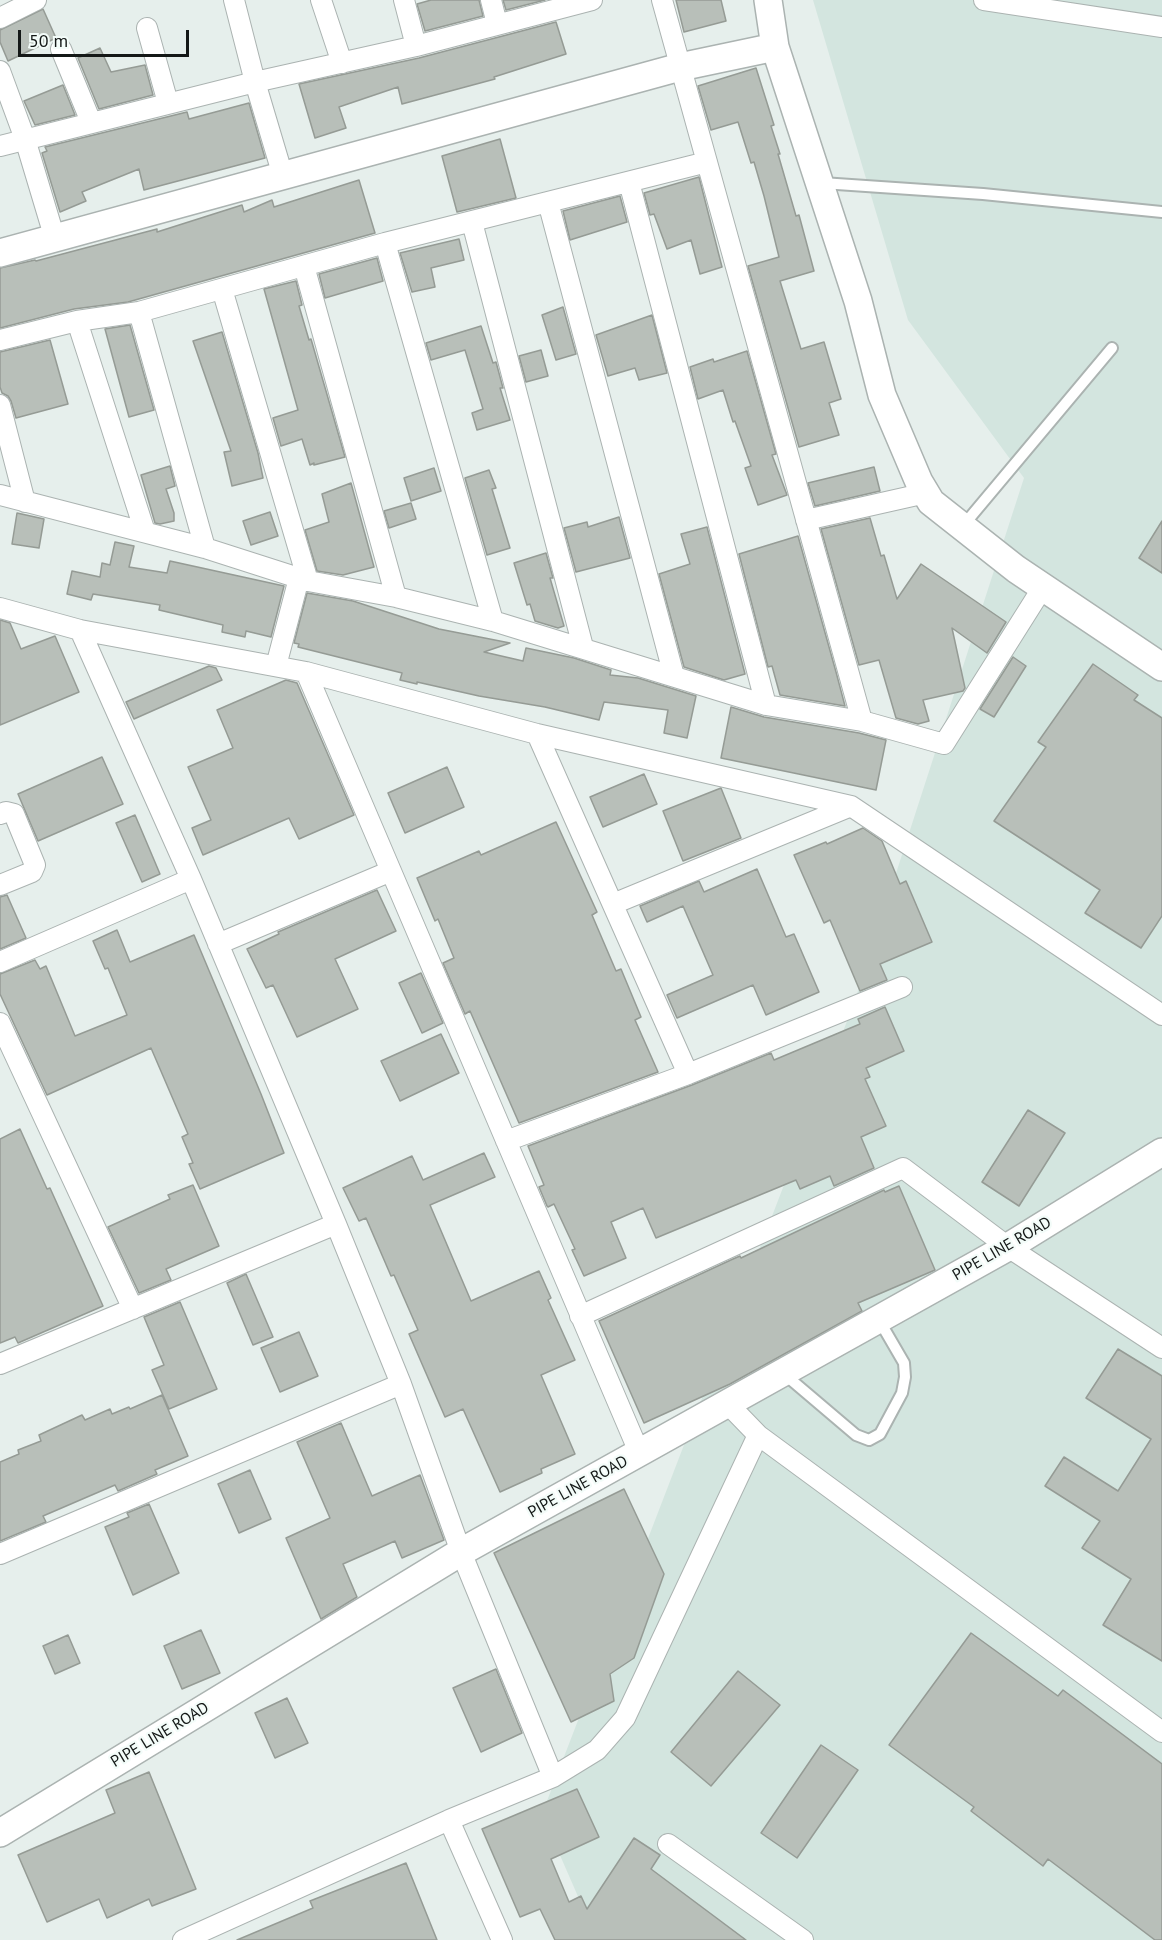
<!DOCTYPE html>
<style>
body{margin:0}
#map{position:relative;width:1162px;height:1940px;overflow:hidden;background:#e6efec;font-family:"PT Sans",sans-serif}
canvas{display:block}
.scale{position:absolute;left:18px;top:30px;width:171px;height:27px;box-sizing:border-box;border:3px solid #141817;border-top:0;padding-left:8px;font-size:18px;line-height:21px;white-space:nowrap;color:#141817;-webkit-text-stroke:4px #f3fcf9;paint-order:stroke}
</style>
<div id="map">
<canvas width="1162" height="1940"></canvas>
<div class="scale">50 m</div>
</div>
<script>
const context = document.querySelector('canvas').getContext('2d');
context.lineJoin = 'round';
function fillPath(path, color) {
  context.fillStyle = color;
  context.fill(path, 'evenodd');
}
function stroke(path, color, width, dash) {
  context.strokeStyle = color;
  context.lineWidth = width;
  context.lineCap = dash ? 'butt' : 'round';
  context.setLineDash(dash || []);
  context.stroke(path);
}
function label(font, color, halo, rows, align = 'center') {
  context.font = font + ' "PT Sans",sans-serif';
  context.lineWidth = 4.5;
  context.setLineDash([]);
  context.textBaseline = 'middle';
  context.strokeStyle = halo;
  context.fillStyle = color;
  for (const [text, x, y, turn = 0] of rows) {
    context.save();
    context.translate(x, y);
    context.rotate((+turn || 0) * Math.PI / 180);
    context.textAlign = isNaN(turn) ? turn : align;
    if (halo) context.strokeText(text, 0, 0);
    context.fillText(text, 0, 0);
    context.restore();
  }
}
const built = new Path2D(`
 M813,0H1162V1940H597L542,1814L854,1003L1024,478L908,320Z`);
const building = new Path2D(`
 M431,0H479L483,16L425,31L417,4Z
 M503,0H545L506,10Z
 M676,0H721L726,21L684,32Z
 M43,9L56,38L8,61L0,42V30Z
 M556,22L566,54L494,77L495,79L402,104L398,87L339,107L346,128L315,138L299,84L419,58Z
 M100,48L111,72L145,65L153,95L99,109L78,58Z
 M756,68L774,125L771,126L780,154H778L796,216L799,215L814,271L780,281L801,349L824,342L841,399L829,403L839,435L799,447L748,266L779,257L764,196L754,162L751,163L738,122L711,130L698,86Z
 M63,85L75,115L35,125L24,101Z
 M249,103L265,158L144,190L139,169L82,192L86,201L60,212L42,153L47,151L45,147L187,112L189,119Z
 M500,139L516,198L457,212L442,156Z
 M699,177L722,267L700,274L691,240L667,249L654,214L650,215L644,193Z
 M359,180L375,233L128,302L74,309L0,328V268L35,260L36,261L157,229V232L242,205L244,212L272,200L274,207Z
 M620,196L627,222L570,240L563,211Z
 M459,239L464,260L431,268L435,287L412,292L400,253Z
 M377,258L383,281L325,298L319,274Z
 M296,281L302,305L299,306L309,340L311,339L345,457L314,465V463L310,465L302,439L281,446L273,418L298,410L264,289Z
 M563,307L576,354L556,360L542,315Z
 M652,315L667,373L639,380L635,368L608,376L596,335Z
 M130,325L154,410L129,417L105,329Z
 M481,326L493,363L496,362L503,388H500L510,420L477,430L472,413L483,409L465,350L431,360L426,343Z
 M222,332L258,453L263,478L232,486L224,452L231,451L193,341Z
 M50,340L68,404L16,418L11,401L8,396L2,393L0,387V352Z
 M541,350L548,376L526,382L519,356Z
 M747,351L776,454L772,455L787,495L758,505L745,468L751,466L735,421L733,422L723,390L698,399L690,367L713,359L714,362Z
 M170,466L175,486L166,489L174,513V521L160,524L155,523L141,475Z
 M874,467L880,491L815,506L808,483Z
 M434,468L441,491L411,501L404,478Z
 M489,470L496,488L492,489L510,548L487,555L465,478Z
 M351,483L374,567L343,575L317,571L305,530L329,522L322,494Z
 M411,503L416,519L389,528L384,511Z
 M270,512L278,536L251,545L243,521Z
 M17,513L44,519L39,548L12,544Z
 M619,517L630,558L576,572L564,528L587,522L588,527Z
 M870,518L881,556L884,555L897,599L921,564L1006,622L987,653L952,628L965,688L963,691L923,700L929,721L918,724L896,718L879,660L859,665L821,529Z
 M1162,521V573L1139,558Z
 M707,527L745,674L724,680L684,667L659,574L690,564L681,534Z
 M798,536L836,672L845,706L780,695L772,666L768,667L739,554Z
 M115,542L134,546L129,567L167,573L170,561L284,586L271,637L246,631L245,637L222,632L223,625L159,610L160,605L93,594L91,600L67,594L72,571L100,577L102,563L110,565Z
 M546,553L553,578H550L564,626L558,628L535,621L530,604L527,605L514,563Z
 M307,593L353,601L439,629L510,643L484,652L523,661L526,648L574,658L611,670L610,675L638,678L696,696L687,738L664,733L668,710L604,702L599,720L545,707L479,696L417,682V684L400,680L402,673L298,647L299,644L294,643Z
 M0,620L10,623L21,649L55,636L79,692L0,725Z
 M1013,657L1026,666L994,717L980,709Z
 M1093,664L1138,695L1134,700L1162,718V916L1141,948L1085,913L1100,890L994,821L1046,747L1038,742Z
 M209,666L216,668L222,680L134,719L126,702Z
 M286,680L297,683L354,815L299,839L289,818L203,855L192,828L211,820L188,767L233,748L217,710Z
 M731,707L764,717L859,733L886,740L876,790L721,758Z
 M102,757L123,804L38,841L18,794Z
 M447,767L464,807L405,833L388,793Z
 M644,774L657,804L603,827L590,797Z
 M721,788L741,838L683,861L663,811Z
 M135,815L160,874L142,882L116,823Z
 M556,822L597,912L592,915L616,971L621,969L641,1017L635,1020L658,1072L519,1123L470,1011L465,1014L443,963L454,958L438,919L435,921L417,878L479,851L481,855Z
 M863,828L882,841L900,884L906,881L932,942L880,964L887,980L860,991L830,920L824,923L794,855L826,842L827,844Z
 M757,869L786,937L794,934L819,992L766,1015L753,985L677,1018L667,995L713,975L683,906L647,922L640,906L699,881L704,892Z
 M377,890L396,931L335,959L358,1009L297,1037L273,985L266,988L247,949L279,934L278,932Z
 M7,895L26,938L0,949V897Z
 M117,930L130,962L194,935L261,1094L284,1153L200,1189L189,1164L193,1163L182,1137L188,1134L151,1048L47,1095L0,994V974L35,960L40,969L46,966L75,1036L127,1015L108,968L105,969L93,941Z
 M421,973L443,1023L422,1033L399,983Z
 M885,1007L904,1051L866,1068L870,1077L865,1079L886,1126L861,1137L874,1168L834,1186L830,1176L800,1189L796,1180L656,1238L643,1208L611,1222L626,1258L584,1276L572,1250L575,1249L554,1204L548,1207L547,1206L539,1187L544,1185L528,1146L692,1085L771,1053L774,1060L860,1024L858,1019Z
 M441,1034L459,1073L400,1101L381,1061Z
 M1028,1110L1065,1133L1019,1206L982,1182Z
 M20,1129L47,1189L50,1188L103,1306L18,1343L15,1337L0,1343V1139Z
 M484,1153L495,1177L430,1205L471,1301L539,1271L551,1298L548,1300L575,1360L541,1375L575,1454L541,1469L542,1473L500,1492L463,1409L445,1417L409,1334L418,1330L394,1275L391,1276L366,1218L359,1221L343,1188L412,1156L423,1180Z
 M193,1185L219,1246L166,1269L171,1280L139,1293L108,1227L170,1199L168,1195Z
 M899,1186L935,1270L858,1303L862,1311L730,1384L644,1423L599,1321L733,1259L740,1256L741,1258L884,1190L885,1192Z
 M246,1274L273,1337L253,1345L227,1283Z
 M180,1302L217,1389L169,1409L152,1370L164,1365L144,1317Z
 M299,1332L318,1376L280,1392L261,1348Z
 M1118,1349L1162,1376V1661L1103,1625L1131,1579L1082,1548L1100,1521L1045,1486L1064,1457L1118,1491L1151,1439L1086,1398Z
 M162,1395L188,1456L155,1470L157,1474L118,1491L115,1485L43,1516L46,1522L0,1541V1462L19,1454L18,1450L41,1441L39,1435L82,1415L85,1420L110,1409L112,1414L129,1407L130,1409Z
 M341,1423L372,1496L420,1475L444,1540L402,1558L395,1541L343,1564L357,1597L321,1619L286,1538L330,1518L297,1442Z
 M250,1470L271,1519L239,1533L218,1484Z
 M624,1489L664,1574L634,1658L610,1674L614,1701L571,1722L494,1553Z
 M149,1504L179,1573L133,1595L105,1527L129,1517L127,1513Z
 M201,1630L220,1673L182,1689L164,1646Z
 M971,1633L1058,1696L1063,1690L1162,1764V1940H1155L1048,1859L1043,1866L971,1811L974,1807L889,1745Z
 M68,1635L80,1663L55,1674L43,1646Z
 M496,1669L522,1733L481,1752L453,1688Z
 M738,1671L780,1705L711,1786L671,1752Z
 M287,1698L308,1743L275,1758L255,1713Z
 M821,1745L858,1770L797,1858L761,1833Z
 M149,1772L196,1889L152,1906L149,1899L107,1918L99,1899L47,1922L18,1855L115,1813L106,1790Z
 M577,1789L599,1837L551,1859L569,1902L581,1896L587,1909L634,1838L660,1855L651,1869L746,1940H555L540,1909L520,1917L482,1829Z
 M406,1863L437,1940H237L313,1908L310,1901Z`);
const lane = new Path2D(`
 M822,183L983,194L1162,212
 M962,527L1112,348
 M783,1373L856,1435L869,1440L880,1434L902,1393L905,1377L904,1363L879,1320`);
const street = new Path2D(`
 M234,0L255,82L283,176
 M321,0L342,63
 M404,0L416,46
 M491,0L497,24
 M662,0L862,721
 M984,0L1162,27
 M0,18L36,0
 M147,28L168,103
 M61,49L91,122
 M0,71L25,139L55,239
 M0,146L255,82L416,46L592,0
 M629,182L766,705
 M548,202L674,676
 M472,222L583,647
 M385,243L493,621
 M304,266L396,597
 M222,289L308,581
 M139,312L205,548
 M77,321L145,532
 M0,340L77,321L139,312L385,243L707,162
 M0,405L25,502
 M0,495L205,548L308,581L396,597L493,621L766,705L862,721L944,744L1043,587
 M806,520L926,493
 M0,608L80,630L306,672L537,734L851,806L1162,1015
 M80,630L191,879L336,1224L401,1384L461,1552L553,1777
 M276,666L299,578
 M306,672L639,1452
 M537,734L688,1074
 M0,814L6,812L14,814L35,865L32,872L0,885
 M613,904L851,806
 M218,944L391,871
 M0,962L191,879
 M0,1023L133,1309
 M506,1141L688,1074L902,987
 M580,1316L903,1168L1008,1247L1162,1348
 M0,1364L336,1224
 M727,1403L758,1435L1162,1732
 M0,1554L401,1384
 M449,1820L502,1940
 M668,1844L803,1940
 M183,1940L449,1820L553,1777L597,1750L625,1718L758,1435`);
const secondary = new Path2D(`
 M775,47L858,301L882,395L919,482L931,502L1016,569L1162,667
 M0,253L680,67L775,47L768,0
 M0,1833L461,1552L1008,1247L1162,1152`);
const streetNames = [
 ["PIPE LINE ROAD",1002,1249,-30],
 ["PIPE LINE ROAD",578,1487,-29],
 ["PIPE LINE ROAD",160,1735,-31]
];
fillPath(built, '#d3e5df');
fillPath(building, '#b8bfb9');
stroke(building, '#959b95', 1.5);
stroke(lane, '#abb3b1', 14);
stroke(street, '#abb3b1', 22);
stroke(secondary, '#abb3b1', 30);
stroke(lane, '#fff', 10);
stroke(street, '#fff', 20);
stroke(secondary, '#fff', 27);
label('16px', '#141817', '#f3fcf9', streetNames);
</script>
